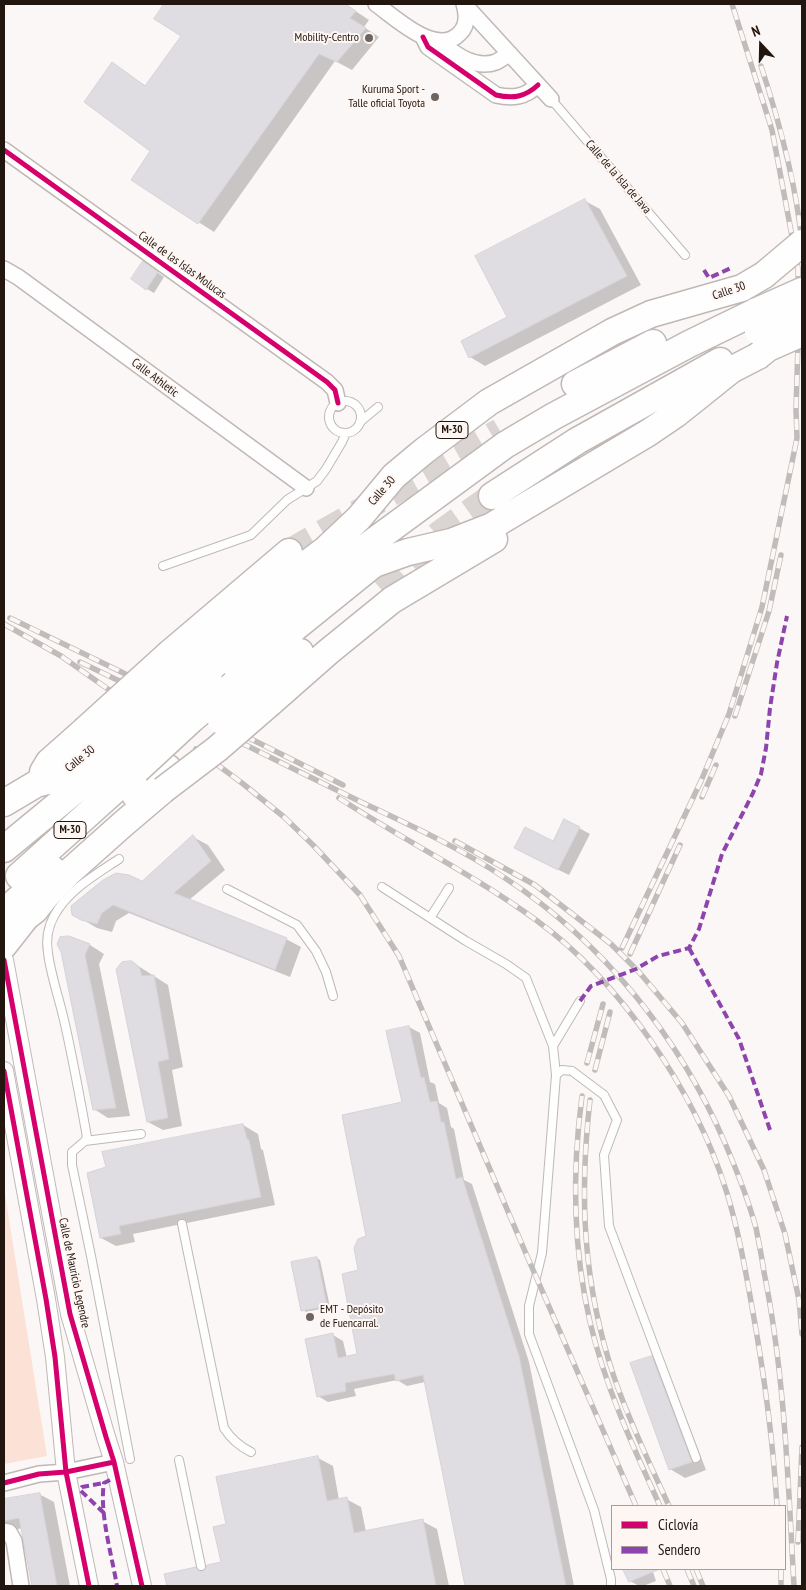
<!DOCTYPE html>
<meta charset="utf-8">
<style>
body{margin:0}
#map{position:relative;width:806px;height:1590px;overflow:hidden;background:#fbf7f6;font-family:"PT Sans Narrow",sans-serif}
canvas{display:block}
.frame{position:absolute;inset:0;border:5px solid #22160f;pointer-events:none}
.legend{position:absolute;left:611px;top:1505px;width:175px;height:65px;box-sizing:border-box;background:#fef6f3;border:1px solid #a69c98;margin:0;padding:6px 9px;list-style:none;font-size:15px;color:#22160f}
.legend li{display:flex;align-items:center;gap:10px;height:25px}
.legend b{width:25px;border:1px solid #a69c98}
.north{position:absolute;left:736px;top:20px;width:50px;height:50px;-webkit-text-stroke:4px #fef6f3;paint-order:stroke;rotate:339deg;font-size:14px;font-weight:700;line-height:20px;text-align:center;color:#22160f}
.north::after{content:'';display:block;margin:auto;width:18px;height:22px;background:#22160f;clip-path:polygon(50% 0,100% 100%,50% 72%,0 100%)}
</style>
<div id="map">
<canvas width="806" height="1590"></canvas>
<div class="frame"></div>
<ul class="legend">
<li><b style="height:6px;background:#d6006c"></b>Ciclovía</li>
<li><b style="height:6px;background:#8e44ad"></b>Sendero</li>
</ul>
<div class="north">N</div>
</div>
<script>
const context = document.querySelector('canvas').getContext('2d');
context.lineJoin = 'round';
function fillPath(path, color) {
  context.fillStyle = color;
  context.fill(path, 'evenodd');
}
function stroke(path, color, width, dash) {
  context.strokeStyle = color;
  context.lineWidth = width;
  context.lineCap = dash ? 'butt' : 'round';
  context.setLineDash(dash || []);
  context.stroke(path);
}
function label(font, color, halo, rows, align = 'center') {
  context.font = font + ' "PT Sans Narrow",sans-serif';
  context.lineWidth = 4;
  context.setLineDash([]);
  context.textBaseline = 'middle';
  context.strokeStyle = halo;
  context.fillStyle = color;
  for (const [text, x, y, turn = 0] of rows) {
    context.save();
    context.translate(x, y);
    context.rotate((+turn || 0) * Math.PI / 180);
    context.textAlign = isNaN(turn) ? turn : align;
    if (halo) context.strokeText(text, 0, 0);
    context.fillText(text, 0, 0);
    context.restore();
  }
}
const green = new Path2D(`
 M4,1188L47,1456L4,1464Z`);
const shadow = new Path2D(`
 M166,4H345L369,20L364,27L379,37L352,70L335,61L214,232L133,180L152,151L112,64L146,86L183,36L155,18Z
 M585,201L600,209L641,285L485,366L470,357L463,342L508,318Z
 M150,267L164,277L154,293L147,289Z
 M579,828L590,834L569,875L526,854L553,843Z
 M193,837L208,845L225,870L189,900L286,939L301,947L290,977L129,913L116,921L112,932L97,928L73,914L143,882Z
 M69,937L90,945L104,954L99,964L130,1116L108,1118L94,1109Z
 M132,962L168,985L183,1067L172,1070L182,1126L163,1130L148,1122Z
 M409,1027L420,1033L430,1082L435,1084L439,1103L447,1108L451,1127L454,1129L464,1180L472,1184L529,1362L574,1586H467L425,1382L407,1386L397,1380L354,1389L356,1396L328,1402L318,1396L333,1335L343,1341L347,1358L359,1355V1271L403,1103Z
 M243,1125L258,1134L261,1149L263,1150L275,1205L133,1234L135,1242L116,1246L101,1238Z
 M317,1258L320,1260L330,1307L306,1312L303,1310Z
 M651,1357L666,1365L706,1470L685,1478L670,1469Z
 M318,1458L333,1466L339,1500L346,1499L361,1507L366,1532L422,1521L437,1529L449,1586H168L166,1575L195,1569L202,1573L222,1563L227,1525Z
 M39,1494L54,1502L70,1586H34L22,1528L6,1532L4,1531V1501Z
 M625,1569H652L656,1581L643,1586H639L630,1581Z`);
const building = new Path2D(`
 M164,4H345L356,11L350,18L366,28L337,62L319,54L198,224L131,180L150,151L84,102L112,62L145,86L181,36L154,19Z
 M585,199L627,276L469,358L461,341L507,317L475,256Z
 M143,261L158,272L146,290L131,279Z
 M564,819L580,827L558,870L514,848L525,827L553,841Z
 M193,835L211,861L174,893L287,938L275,970L113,905L102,913L97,924L81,920L72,915L71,906L103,880L116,873L129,875L142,881Z
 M69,936L90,944L85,955L116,1108L93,1110L61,952L57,944L60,937Z
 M132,961L139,967L142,976L154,975L169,1059L158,1062L168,1118L147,1122L116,969L122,962Z
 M409,1026L421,1078L424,1077L430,1102L437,1101L441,1122H444L456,1179L462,1177L519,1356L566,1586H465L423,1375L396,1381L394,1374L345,1383L346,1391L317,1397L305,1339L333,1333L338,1358L357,1354L342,1274L358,1270L354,1248L358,1239L366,1236L342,1115L402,1102L386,1031Z
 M243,1124L247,1139L249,1140L261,1197L119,1226L121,1234L100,1238L87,1173L106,1167L102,1152Z
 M317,1257L327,1306L301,1311L291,1262Z
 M652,1356L692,1462L669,1470L630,1363Z
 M318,1456L327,1501L347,1497L354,1533L423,1519L436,1586H167L164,1574L196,1567L199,1571H203L206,1568L207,1565L221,1562L213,1527L226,1524L216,1477Z
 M40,1493L43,1511L57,1586H32L19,1518L4,1521V1499Z
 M623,1569H660L629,1582Z`);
const motorwayTunnel = new Path2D(`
 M289,552L500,431
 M380,588L395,575L440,533L492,496`);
const service = new Path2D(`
 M551,99L685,255
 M329 417a16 16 0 1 1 32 0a16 16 0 1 1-32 0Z
 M360,422L378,407
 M163,566L251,535L287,500L317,481L326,469L342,442L346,433
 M119,859C95,875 68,890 54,916C48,927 46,941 48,953C51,976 59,998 64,1020C73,1059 80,1098 87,1137L85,1141L72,1152V1165L91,1256L130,1459
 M382,887L466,941L506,964L526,978L553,1046
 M227,889L297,925L316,951L326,972L333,996
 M430,918L449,888
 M572,1071L562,1070L556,1075L542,1253L529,1306V1334L594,1510L611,1579V1586
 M556,1075L553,1046L580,1001
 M604,1095L617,1120L604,1155L609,1226L696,1458
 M85,1141L141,1134
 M182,1224L224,1428C231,1439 239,1446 251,1452
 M179,1460L201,1566`);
const minor = new Path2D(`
 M376,4C396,18 437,58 460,33C468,25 467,14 464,4
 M464,4L551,99
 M423,37L428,47L496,95C513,99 525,97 538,85
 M438,41C454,53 474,70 496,62C500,60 505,56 510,54
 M4,150L327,382L335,390L338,403
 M4,269L18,277L306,488
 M4,1483L39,1474L66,1472L114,1462
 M4,1531L9,1532L14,1541L21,1586`);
const tertiary = new Path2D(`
 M4,960L70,1314L106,1437L114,1462L142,1586
 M4,1071L46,1299L55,1357L66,1472L89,1586`);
const motorway = new Path2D(`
 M575,384L653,343
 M492,496L577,441L720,361
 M170,653L289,552
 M189,661L301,568L325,550L359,518L394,476L424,451L489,402L612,332L651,314L742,288L764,275
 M209,673L359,552L505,445L554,416L689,344L757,311
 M234,684L296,627L374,564L408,552L451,542L492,526L648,433L676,414L731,370L758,356
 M252,695L300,652
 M270,703L328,652L392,600L494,539
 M43,772L49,762L84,731
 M135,795L157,775L168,768
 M4,803L36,784L56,779L100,743
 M4,849L117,756
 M19,876L137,770
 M4,912L52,869
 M4,945L26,917L35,910L46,896L68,873L123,824L163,790`);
const rail = new Path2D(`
 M761,66C780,124 796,183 802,243
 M10,618L144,683
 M4,624L61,656L125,701
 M80,662L136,689
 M735,716L769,611L781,555
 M225,726L343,785
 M220,732C267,756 314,779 361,802C410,825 460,848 505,878C603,942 679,1037 725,1143C737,1171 748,1199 756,1228C759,1243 762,1258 764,1272C785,1376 788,1481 794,1586
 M196,749L242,783L284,817L313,845L360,895L399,956L527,1256L636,1506
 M702,797L716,765
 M339,798C403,840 473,874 536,920C620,981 695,1091 726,1190C738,1228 745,1268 752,1307C764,1373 773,1440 777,1506
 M455,841L535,885L611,944L639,972L682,1023L729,1096L764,1170L785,1234L799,1300L802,1334
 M622,948L701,781L729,714L762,607L797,438L796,410L799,310L798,268L772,130L732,4
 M630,954L680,845
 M587,1063L603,1004
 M595,1070L610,1012
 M582,1096C572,1171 573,1248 590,1322C605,1386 633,1447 660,1506
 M590,1100C579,1197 583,1284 614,1377C629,1421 650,1464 669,1506
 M798,1542L802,1447
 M663,1569L670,1586
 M687,1569L694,1586
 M696,1569L703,1586
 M781,1569V1586`);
const serviceBridge = new Path2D(`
 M572,1071L604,1095`);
const motorwayBridge = new Path2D(`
 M764,275L802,243
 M757,311L802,291
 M758,331L802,311
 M758,356L768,348L802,333
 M221,721L252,695
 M84,731L170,653
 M100,743L189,661
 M117,756L209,673
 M137,770L191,720L234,684
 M163,790L217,749L270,703`);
const quiet = new Path2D(`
 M704,270L709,278L731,268
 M689,948L739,1039L770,1130
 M580,1001L591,986L636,969L658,956L689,948L699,929L722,854L753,793L761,774L766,748L770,708L777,663L787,616
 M110,1480L104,1483C99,1512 112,1556 117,1586
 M104,1513L80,1490L82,1487L104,1483`);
const cycleway = new Path2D(`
 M423,37L428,47L496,95C513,99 525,97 538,85
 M4,150L327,382L335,390L338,403
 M4,960L70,1314L106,1437L114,1462L142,1586
 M4,1071L46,1299L55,1357L66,1472L89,1586
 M4,1483L39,1474L66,1472L114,1462`);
const markers = [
 [369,38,5,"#6e6560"],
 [435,97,5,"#6e6560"],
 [310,1317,5,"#6e6560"]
];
const shields = [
 [452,430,32],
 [70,830,32]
];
const shieldNames = [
 ["M-30",452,430],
 ["M-30",70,830]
];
const poiNames = [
 ["Mobility-Centro",359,38],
 ["Kuruma Sport -",425,90],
 ["Talle oficial Toyota",425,104],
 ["EMT - Depósito",320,1310,"left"],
 ["de Fuencarral.",320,1324,"left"]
];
const streetNames = [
 ["Calle de la Isla de Java",618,177,49],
 ["Calle de las Islas Molucas",182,265,36],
 ["Calle 30",729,291,-19],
 ["Calle Athletic",155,378,37],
 ["Calle 30",382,491,-49],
 ["Calle 30",80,759,-39],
 ["Calle de Mauricio Legendre",74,1273,78]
];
fillPath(green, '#fce2d6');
fillPath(shadow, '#0003');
fillPath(building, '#e0dde2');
stroke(building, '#d4d3d8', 1);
stroke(motorwayTunnel, '#dad5d3', 26, [26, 13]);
stroke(service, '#c0b8b5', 10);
stroke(minor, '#c0b8b5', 18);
stroke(tertiary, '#c0b8b5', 20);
stroke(motorway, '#c0b8b5', 29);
stroke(service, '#fefefe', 8);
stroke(minor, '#fefefe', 15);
stroke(tertiary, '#fefefe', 18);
stroke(motorway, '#fefefe', 26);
stroke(rail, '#bfbcbb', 5.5);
stroke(rail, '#fef6f3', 4, [11]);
stroke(serviceBridge, '#c0b8b5', 10, []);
stroke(motorwayBridge, '#c0b8b5', 29, []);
stroke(serviceBridge, '#fefefe', 8);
stroke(motorwayBridge, '#fefefe', 26);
stroke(quiet, '#8e44ad', 4, [8, 4]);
stroke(cycleway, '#d6006c', 5);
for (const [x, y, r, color] of markers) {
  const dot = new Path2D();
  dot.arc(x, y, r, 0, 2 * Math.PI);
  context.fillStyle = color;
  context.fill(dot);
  stroke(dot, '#fef6f3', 2);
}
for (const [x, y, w] of shields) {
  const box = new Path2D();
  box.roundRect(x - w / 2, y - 8.5, w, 17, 4);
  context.fillStyle = '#fef6f3';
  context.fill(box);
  stroke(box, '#22160f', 1);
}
label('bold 11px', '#22160f', null, shieldNames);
label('12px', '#22160f', '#fef6f3', poiNames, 'right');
label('12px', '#22160f', '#fef6f3', streetNames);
</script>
